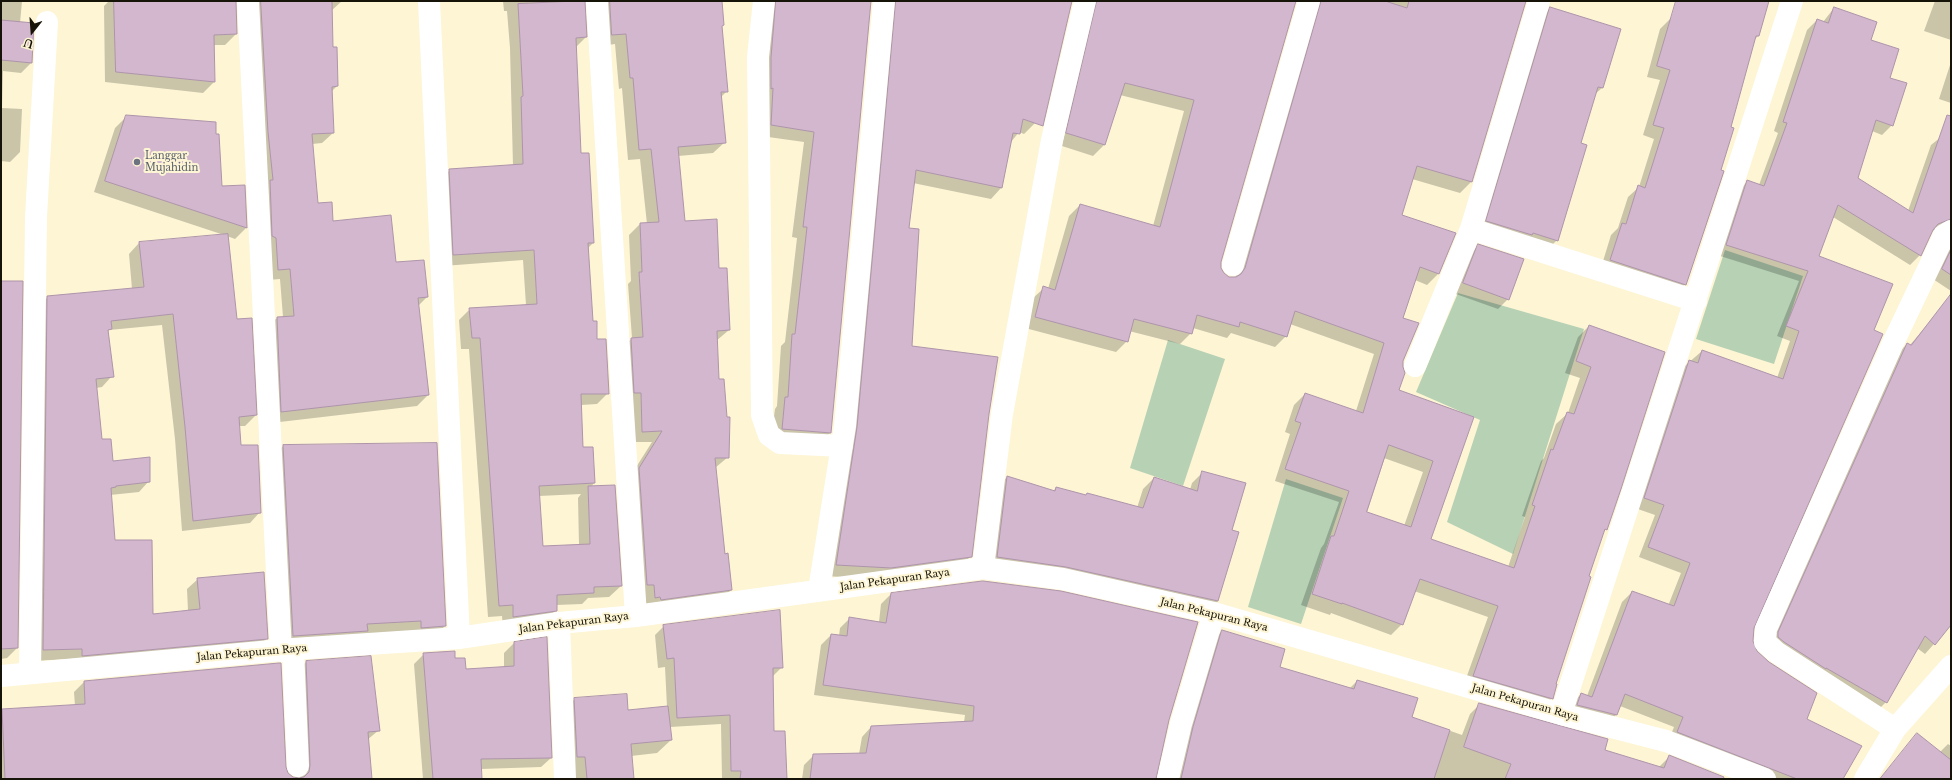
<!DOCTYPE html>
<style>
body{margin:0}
#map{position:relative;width:1952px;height:780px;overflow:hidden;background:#fdf5d4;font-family:"Libre Baskerville",serif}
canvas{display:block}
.frame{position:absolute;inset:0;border:2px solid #161308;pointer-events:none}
.north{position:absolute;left:12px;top:12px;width:40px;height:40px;-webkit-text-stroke:3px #fdf5d4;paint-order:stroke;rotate:197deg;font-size:11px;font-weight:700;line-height:16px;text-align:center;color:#161308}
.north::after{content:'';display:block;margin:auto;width:14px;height:18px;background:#161308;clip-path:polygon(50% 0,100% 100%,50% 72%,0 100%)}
</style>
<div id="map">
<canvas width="1952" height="780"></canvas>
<div class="frame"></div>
<div class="north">U</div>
</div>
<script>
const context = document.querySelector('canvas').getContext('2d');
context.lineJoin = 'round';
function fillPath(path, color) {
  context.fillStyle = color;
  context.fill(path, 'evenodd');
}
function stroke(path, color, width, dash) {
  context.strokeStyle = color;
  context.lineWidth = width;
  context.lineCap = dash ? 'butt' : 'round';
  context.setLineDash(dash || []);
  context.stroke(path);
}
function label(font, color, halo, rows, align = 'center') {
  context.font = font + ' "Libre Baskerville",serif';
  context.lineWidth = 4;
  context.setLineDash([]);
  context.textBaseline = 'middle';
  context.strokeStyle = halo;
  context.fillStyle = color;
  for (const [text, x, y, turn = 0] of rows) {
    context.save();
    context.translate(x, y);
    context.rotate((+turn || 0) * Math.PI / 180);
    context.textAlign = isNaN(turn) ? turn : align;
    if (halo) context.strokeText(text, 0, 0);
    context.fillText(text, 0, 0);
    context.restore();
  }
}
const green = new Path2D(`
 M1725,250L1803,276L1774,364L1696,339Z
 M1458,293L1584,329L1513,554L1447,522L1480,420L1416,392Z
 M1168,340L1225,359L1183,486L1130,468Z
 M1286,479L1343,498L1301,624L1248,607Z`);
const shadow = new Path2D(`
 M1,1H22L20,23L31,63L21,73L3,71L2,108L22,109L20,152L10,162L1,161Z
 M109,1H235L236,34L225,45H213L214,82L203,93L105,82L104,6Z
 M244,1H342L331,11L332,48L337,86L331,92L333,133L322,143L312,144L317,204L332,222L395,264L427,297L418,306L428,395L417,406L271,423L266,328L277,318L283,317L280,279L268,280Z
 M503,1H585L586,37L576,47L580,154L593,243L588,248L592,322L608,393L597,404L581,405L583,448L594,483L591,487L621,586L609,597L588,598L582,604L556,605V610L545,621L503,628L502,616L488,617L469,349H461L459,320L470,309L526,305L523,260L443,266L439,181L450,170L513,166L510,48L507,11H504ZM581,494L578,498L579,545L542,547L539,496Z
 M592,1H720L727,91L721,97L725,142L713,153L678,156L684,222L718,269L729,330L716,341L718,380L728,457L715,468L725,555L731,590L720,601L644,608L628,480L652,442H631L620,350L632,338L628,284L631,281L629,235L640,224H647L640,159L628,160L622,88L619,89L615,44L601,46Z
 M767,1H870L830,433L819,443L771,439L775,409L777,406L781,346L785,342L797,238L792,237L804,142L761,136Z
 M880,1H1056L1035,123L1024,134L1019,132L1011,142L1001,188L991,199L913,183L908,229L911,347L988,414L971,556L960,567L879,579L825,576Z
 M1094,1H1295L1220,261V268L1223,274L1230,278H1235L1310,16L1303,1H1525L1471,182L1460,193L1412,179L1401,215L1438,274L1427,285L1415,280L1402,319V361L1398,390L1473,418L1430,540L1508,567L1525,517L1522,516L1541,461L1544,458L1556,424L1568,413L1580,378L1565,373L1578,337L1589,326L1606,529L1603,532L1555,684L1552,698L1541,709L1463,687L1488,617L1414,591L1402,624L1391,635L1331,613L1330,615L1301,605L1321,548L1324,544L1339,502L1275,481L1290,434L1285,432L1294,405L1305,394L1356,411L1374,354L1290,324L1286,336L1275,347L1231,333L1227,338L1193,328L1191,333L1180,344L1129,331L1127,341L1116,352L1025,328L1032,299L1044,288L1048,289L1069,216L1080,205L1153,226L1184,111L1120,95L1104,145L1093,156L1062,146ZM1384,458L1423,472L1404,526L1366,513Z
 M1679,1H1768L1758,36L1754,40L1685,284L1674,295L1600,271L1611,235L1618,228L1628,197L1639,187L1654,139L1643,135L1660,80L1647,77L1660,29L1671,18Z
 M1935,1H1951V40L1924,31Z
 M1551,8L1620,30L1602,88L1594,95L1579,144L1557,240L1545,252L1475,233L1538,20Z
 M1834,8L1870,41L1888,79L1892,125L1882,135L1872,131L1856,179L1908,211L1931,145L1951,129V233L1940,228L1930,232L1920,255L1910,265L1833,217L1818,256L1752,642L1756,652L1806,720L1841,779H1762L1668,742L1674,727L1620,706L1616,715L1606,725L1568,715L1571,704L1581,694L1587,696L1622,602L1632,592L1668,606L1681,573L1639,557L1655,515L1635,508L1679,371L1702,351L1777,378L1790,341L1777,336L1799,281L1717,255L1738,191L1748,181L1759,185L1778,133L1774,131L1807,30L1817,20L1823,22Z
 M1951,62V103L1939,99Z
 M127,116L221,188L246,228L235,239L227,236L236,320L256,415L245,426H239L240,446L260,512L250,523L182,531L175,439L162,325L109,330L107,333L112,376L102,387L96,388L101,441L112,462L149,481L139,492L110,495L114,541L152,615L188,611L187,589L198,579L267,638L256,649L32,661L37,308L48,297L132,289L129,254L139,243L224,235L94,192L115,128Z
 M1478,246L1508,299L1498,309L1453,293L1469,255Z
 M1951,248V291L1933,279L1944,255Z
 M1,282L17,648L7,658L1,659Z
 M1944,305L1951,307V627L1950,626L1925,654L1917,648L1886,702L1876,712L1769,647L1897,354L1907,344L1910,345Z
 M283,446L445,626L433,637L282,647L272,457Z
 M1203,472L1231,531L1218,601L1207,612L987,568L996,488L1007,477L1053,491L1056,488L1137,508L1143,489L1154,478L1190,490L1192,483Z
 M891,594L1168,720L1155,779H802L804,765L814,755L859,754L862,737L871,727L964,722L965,715L814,695L821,645L831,635L839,636L840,628L850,618L879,622L881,604Z
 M664,626L782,667L772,677L773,732L786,779H722L721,724L670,727L671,740L657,753L631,756L633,779H573L561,712L575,699L627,711L667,707L665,667L658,668L655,635Z
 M1222,631L1278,668L1349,689L1357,681L1411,717L1462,735L1470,714L1480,704L1604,751L1658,768L1669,757L1727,779H1174L1212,641Z
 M546,639L551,758L541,767L481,769V779H423L414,664L424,654L454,660L465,670L504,667V653L514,643Z
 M306,662L379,730L367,740L370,779H300L297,671Z
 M84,682L285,767L286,773L291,778L297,779H1V712L3,710L75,706L74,692Z
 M1917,735L1940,752L1948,744L1951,746V779H1880Z`);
const building = new Path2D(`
 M114,1H236L237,34L214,35L215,82L116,72Z
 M261,1H332L333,47H337L338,86L332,87L334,133L312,134L318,203L332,202L333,221L391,215L396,262L424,260L428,297L418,298L429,395L281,412L277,317L294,316L290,269L278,270L276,238L272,236L270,180H273L268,132Z
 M585,1L587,37L576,38L581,153H589L594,243H588L593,321H597V339H606L609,394H581L583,447H593L595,483L539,486L543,546L590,544L588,486L615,485L622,586L594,587V593L557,595V611L513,617V605L499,606L480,338H472L469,308L537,304L534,250L453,255L449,169L523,164L521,97L523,96L518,4Z
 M610,1H722L724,25L722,26L728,92H721L726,143L678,147L685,221L717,219L719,268H727L730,330L717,331L719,379H724L727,417H730L729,458H715L725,554L728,553L732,590L661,600L660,597L655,598L654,585H647L639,468L662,431L642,432L641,393H634L631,338L643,337L639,272H642L640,223L659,222L651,149L639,150L633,78H630L626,34L612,35Z
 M776,1H871L831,433L782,429L785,397H788L792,334H795L807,227H803L814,132L771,125L773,88L771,89V58Z
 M896,1H1072L1043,126L1023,119L1020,134L1013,133L1002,188L916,170L909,228L919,229L912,346L998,357L989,414L972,557L891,568L836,565L857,427Z
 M1097,1H1296L1221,262V268L1224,273L1229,277H1236L1241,274L1245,268L1321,1H1385L1407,8L1409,1H1526L1472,182L1417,166L1402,215L1456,233L1439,274L1420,267L1403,318L1419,323L1403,361V367L1405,373L1399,390L1474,417L1431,539L1514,568L1535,506L1532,505L1551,449L1553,450L1567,412L1574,414L1591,367L1576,361L1589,325L1665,352L1621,489L1607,530L1605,529L1589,576L1591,577L1556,684H1557L1553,699L1473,676L1498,606L1420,579L1403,625L1342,603V604L1312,594L1331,536H1334L1349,491L1285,469L1301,423L1295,421L1305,393L1363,413L1384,343L1295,311L1287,337L1240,322L1239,327L1197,315L1192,334L1134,319L1128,342L1035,317L1043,286L1055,290L1080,204L1160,227L1194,100L1125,83L1105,145L1066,133ZM1389,445L1433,461L1411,527L1367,512Z
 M1676,1H1769L1759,36H1756L1731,127L1734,128L1721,170L1724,171L1686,285L1610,260L1622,223L1626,224L1638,185L1645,188L1664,128L1653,125L1670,70L1657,66Z
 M1550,7L1621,29L1603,88L1598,87L1581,143L1587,145L1558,241L1533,233L1532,235L1486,221Z
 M1834,7L1877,22L1871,40L1899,49L1890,78L1907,83L1893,126L1876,120L1858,178L1913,213L1947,115L1951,116V219L1938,224L1933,230L1921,256L1838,205L1819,256L1893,284L1874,330L1883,334L1754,628L1753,641L1757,651L1769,662L1817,693L1807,719L1862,746L1843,779H1797L1677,732L1683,717L1625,694L1617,715L1577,705L1581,693L1592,697L1632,591L1674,606L1690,563L1648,547L1664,505L1644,498L1689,360L1698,363L1702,350L1783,379L1799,331L1786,326L1808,271L1726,245L1747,180L1764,186L1787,123L1783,122L1817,19L1828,23Z
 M1,20L34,23L32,63L1,60Z
 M126,115L216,122V134H219L222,186L245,185L247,228L105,181Z
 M228,234L237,319L252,318L257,415L239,417L241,445H258L261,513L193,521L185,427L173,314L111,321L112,329L108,330L114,377L96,379L102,439H111L113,461L150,457V482L116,486V487L111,488L115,540H152L153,614L200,609L197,578L264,572L268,639L82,656V649L43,650L47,296L144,287L139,242Z
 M1478,244L1524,259L1509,300L1463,283Z
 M1951,250V275L1942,269Z
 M1,281H23L18,648L1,649Z
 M1951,294V625L1935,645L1925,636L1887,703L1826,668V669L1784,642L1778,637V632L1907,343L1911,345Z
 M437,443L446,626L421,628V621L367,624L368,631L293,636L283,445Z
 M1202,471L1246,483L1232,530L1239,532L1218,601L1066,567L997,557L1007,476L1055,491L1056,487L1086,495L1087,493L1143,508L1154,477L1197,491Z
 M983,581L1061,591L1198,622L1169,720L1156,779H810L813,754L866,753L871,726L973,721L974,706L823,685L831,634L847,636L849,617L886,623L891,593Z
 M780,610L783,668H773L774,731H785L787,779H740L741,771H731L730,715L677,718L674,658L667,659L663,625Z
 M1222,630L1285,649L1280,667L1354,689L1357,680L1418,698L1412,717L1450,730L1434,779H1181L1193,727Z
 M547,637L552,758L481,759L482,779H433L423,653L455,651V658H465L466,669L514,666V642Z
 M371,656L380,731L368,732L372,779H5L2,709L85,704L84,681L279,663H281L286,767L288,773L293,777L299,778L304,777L309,772L310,765L306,661Z
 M627,694L628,710L668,706L672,740L631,744L634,779H587L585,757H577L574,698Z
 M1479,703L1608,739L1605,750L1664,768L1669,755L1724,777L1723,779H1505L1511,764L1464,747Z
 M1917,733L1951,760V779H1880Z`);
const minor = new Path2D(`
 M248,1L281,651
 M429,1L459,638
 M597,1L636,616
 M764,1L758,57L762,415L769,435L780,443L842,446
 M1471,229L1539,1
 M1233,265L1309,1
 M1415,366L1471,229L1696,301
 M983,568L1002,414L1052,140L1085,1
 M819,590L845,426L884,1
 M559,623L565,779
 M293,649L298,766
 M30,673L36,217L47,22
 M1,676L293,649L459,638L559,623L636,616L983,568L1063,579L1214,613L1561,714L1666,741L1765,779
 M1561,714L1792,1
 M1895,729L1776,652L1765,642L1766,629L1893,343L1941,242L1944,235L1951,231
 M1168,779L1181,724L1214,613
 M1865,779L1895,729L1951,666`);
const markers = [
 [137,162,4,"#6b7280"]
];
const worshipNames = [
 ["Langgar",145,156],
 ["Mujahidin",145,168]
];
const streetNames = [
 ["Jalan Pekapuran Raya",895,580,-8],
 ["Jalan Pekapuran Raya",1214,615,14],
 ["Jalan Pekapuran Raya",574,623,-7],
 ["Jalan Pekapuran Raya",252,653,-5],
 ["Jalan Pekapuran Raya",1525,703,16]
];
fillPath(green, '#b7d1b4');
fillPath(shadow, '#0003');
fillPath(building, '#d2b7ce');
stroke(building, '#ae94aa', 1);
stroke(minor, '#fff', 22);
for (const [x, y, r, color] of markers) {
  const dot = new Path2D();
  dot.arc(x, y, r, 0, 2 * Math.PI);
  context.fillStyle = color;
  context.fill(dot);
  stroke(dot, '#fdf5d4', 1.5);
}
label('10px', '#5b616d', '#fdf5d4', worshipNames, 'left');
label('10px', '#161308', '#fdf5d4', streetNames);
</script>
